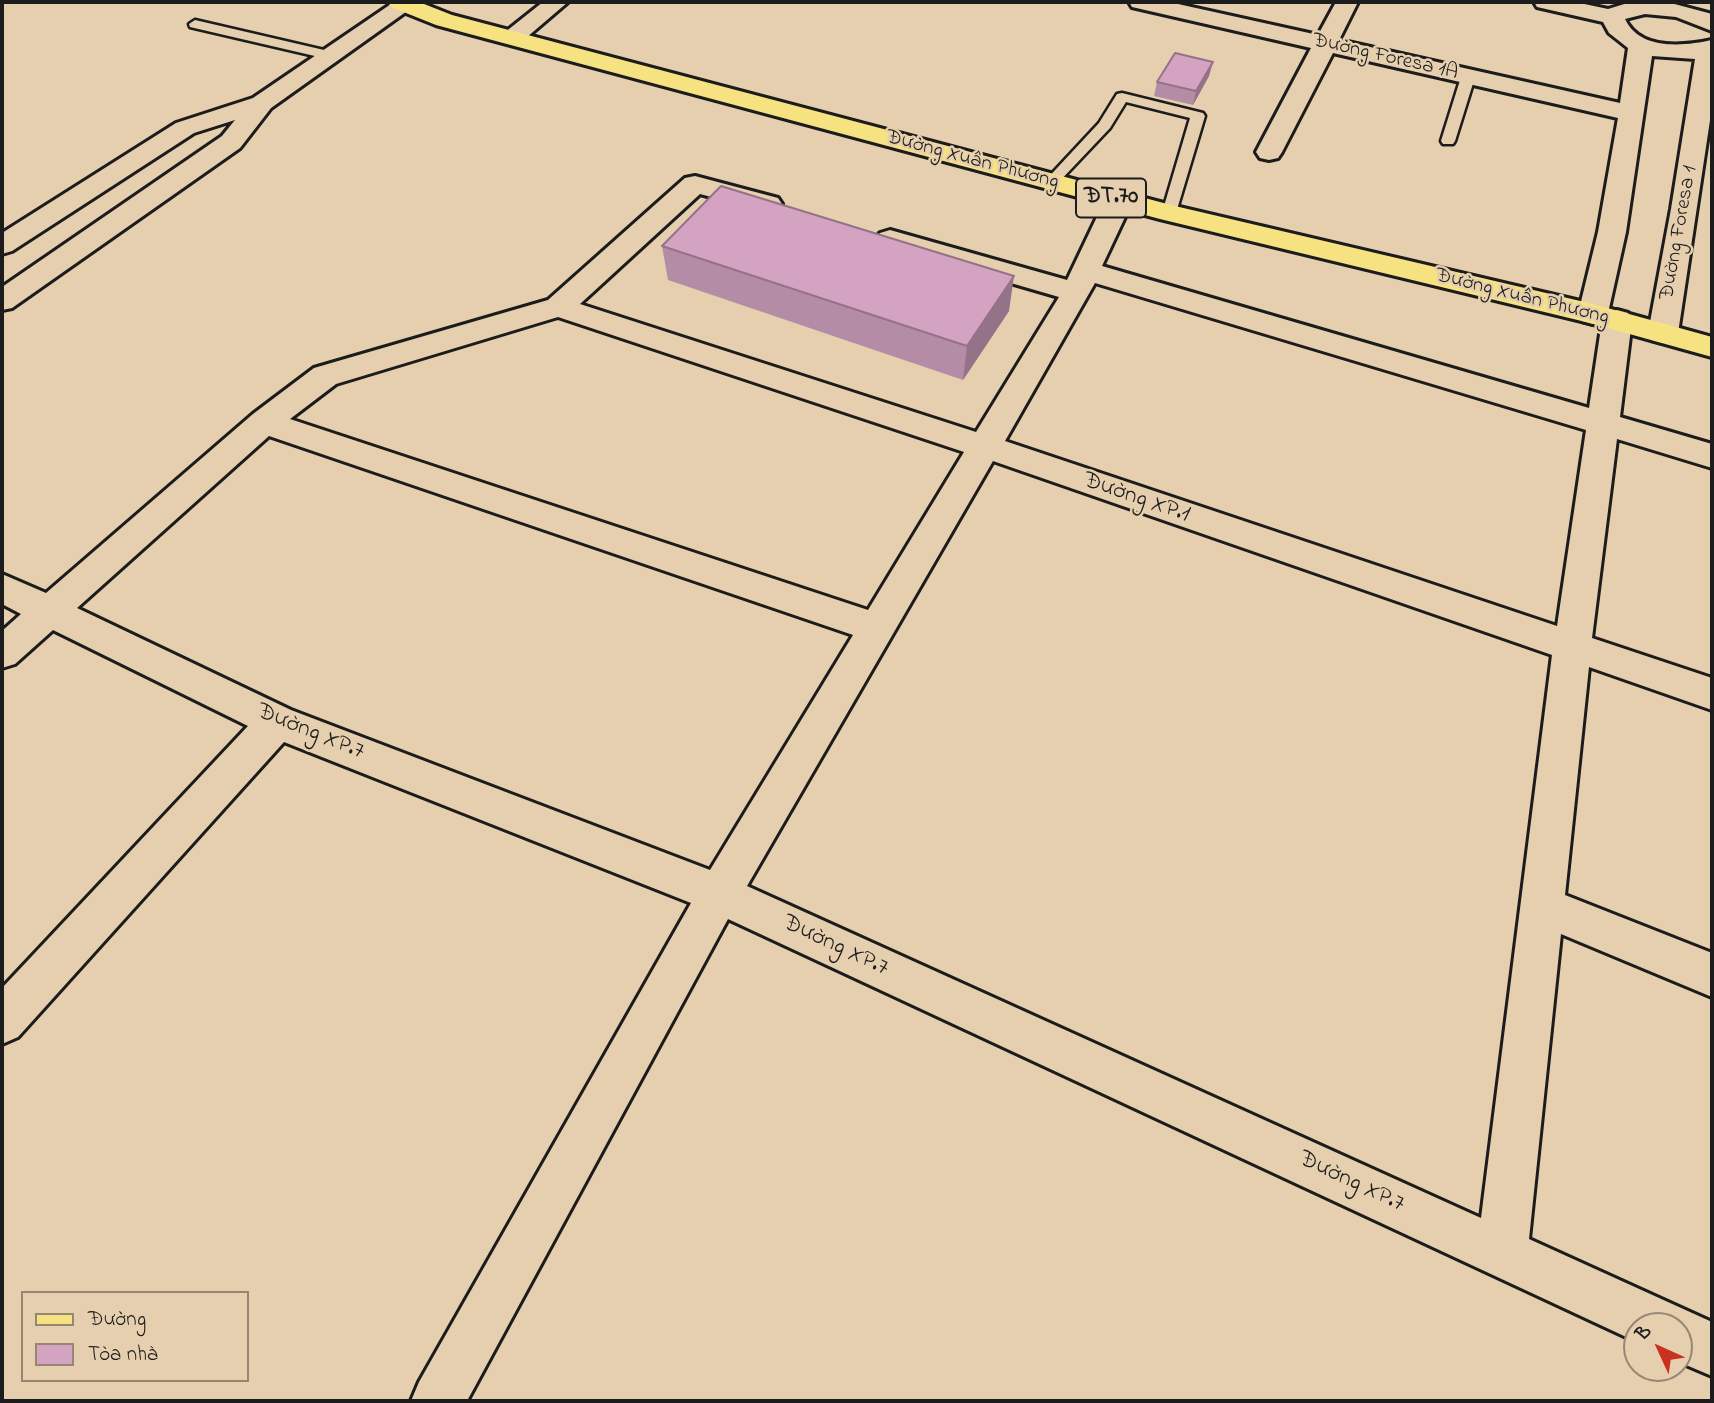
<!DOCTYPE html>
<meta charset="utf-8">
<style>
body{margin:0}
#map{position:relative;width:1714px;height:1403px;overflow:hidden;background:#e5cfae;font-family:"Indie Flower",sans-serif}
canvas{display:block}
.frame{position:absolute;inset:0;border:4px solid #1c1c1c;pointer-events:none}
.legend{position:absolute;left:21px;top:1291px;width:228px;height:91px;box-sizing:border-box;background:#e5cfae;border:2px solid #958774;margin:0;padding:9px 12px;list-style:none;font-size:21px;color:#1c1c1c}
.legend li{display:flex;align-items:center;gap:14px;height:35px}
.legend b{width:35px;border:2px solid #958774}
.north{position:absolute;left:1623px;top:1312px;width:70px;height:70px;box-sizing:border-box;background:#e5cfae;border:2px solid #958774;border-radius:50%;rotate:315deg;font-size:19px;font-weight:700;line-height:28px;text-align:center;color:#1c1c1c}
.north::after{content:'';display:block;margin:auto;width:24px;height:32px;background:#c8321e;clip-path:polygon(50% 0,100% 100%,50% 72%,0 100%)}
</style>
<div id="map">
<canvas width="1714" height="1403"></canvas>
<div class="frame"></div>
<ul class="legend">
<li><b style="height:9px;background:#f7e281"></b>Đường</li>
<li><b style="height:19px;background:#d3a3c1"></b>Tòa nhà</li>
</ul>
<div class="north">B</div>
</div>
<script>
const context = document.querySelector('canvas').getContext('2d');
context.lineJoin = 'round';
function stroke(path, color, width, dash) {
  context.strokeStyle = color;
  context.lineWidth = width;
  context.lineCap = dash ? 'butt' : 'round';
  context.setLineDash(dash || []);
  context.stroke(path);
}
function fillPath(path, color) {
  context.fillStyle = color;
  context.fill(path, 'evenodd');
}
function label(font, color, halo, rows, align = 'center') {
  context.font = font + ' "Indie Flower",sans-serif';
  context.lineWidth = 5;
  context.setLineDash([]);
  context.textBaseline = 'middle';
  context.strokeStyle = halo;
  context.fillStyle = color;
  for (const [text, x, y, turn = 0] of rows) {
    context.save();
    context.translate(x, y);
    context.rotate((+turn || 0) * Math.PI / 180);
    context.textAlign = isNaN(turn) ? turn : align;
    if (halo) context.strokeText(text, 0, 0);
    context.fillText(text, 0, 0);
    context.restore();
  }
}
const lane = new Path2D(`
 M195,20L337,53L339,56L332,60L190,27L189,24Z
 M1468,73L1475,77L1455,141L1453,144H1443L1441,141L1461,77Z
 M1122,93L1203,113L1205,116L1175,216L1170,218L1162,213L1190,118L1126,102L1110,128L1056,185H1046L1044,182L1099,123L1117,94Z`);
const street = new Path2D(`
 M543,2H568L520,43H504L500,38L504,33Z
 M1129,2H1169L1318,35L1336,2H1358L1339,40L1620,103L1628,48L1609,33L1603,22L1537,7L1534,2H1575L1608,9L1631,2H1667L1712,14V31L1676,17L1645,14L1625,19C1640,51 1684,46 1712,40V107L1678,333L1674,340L1663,343L1652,340L1648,333L1671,209L1695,59L1652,56L1626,232L1608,313L1617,310L1628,313L1632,320L1620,417L1712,444V468L1617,439L1592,638L1712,678V710L1589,667L1565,895L1712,953V997L1561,934L1529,1239L1712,1322V1376L1679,1362V1326H1637V1342L728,919L467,1401H411L419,1382L691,903L284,742L18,1037L2,1044V988L248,726L53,630L15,664L2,668V631L21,614L2,604V574L46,593L253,414L314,368L548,300L685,178L695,176L778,198L782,204L778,210L768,212L700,194L580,304L976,432L1059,297L880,245L876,239L880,233L890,230L1067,280L1105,200L1109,194L1119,192L1129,194L1133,200L1102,266L1589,408L1602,321L1593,324L1582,321L1578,314L1598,232L1618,118L1333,53L1282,152L1278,158L1269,160L1260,158L1256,152L1311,48L1132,7ZM1095,283L1586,430L1557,626L1005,441ZM558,317L964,452L868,610L290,419L336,384ZM269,436L853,635L710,870L291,710L77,608ZM993,461L1552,655L1481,1218L747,886Z`);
const secondary = new Path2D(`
 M394,2L417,4L271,108L240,148L12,308L2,310V287L222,136L235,120L194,133L12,251L2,254V233L176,123L253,98Z`);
const primary = new Path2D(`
 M388,2H419L452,15L1175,206L1593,304L1712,337V357L1590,323L1160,219L436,25L391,7Z`);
const wall = new Path2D(`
 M1209,76L1193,105L1154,96L1157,82Z
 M662,246L1009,311L963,380L668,280Z`);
const shadedWall = new Path2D(`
 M1213,62L1209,76L1193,105L1196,91Z
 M1014,276L1009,311L963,380L967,346Z`);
const building = new Path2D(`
 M1175,53L1213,62L1196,91L1157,82Z
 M721,186L1014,276L967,346L662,246Z`);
const farStreetnames = [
 ["Đường Foresa 1A",1385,58,13],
 ["Đường Xuân Phương",972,161,15],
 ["Đường Foresa 1",1680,233,-80],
 ["Đường Xuân Phương",1522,298,14]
];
const shields = [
 [1111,198,70]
];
const shieldNames = [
 ["ĐT.70",1111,198]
];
const streetNames = [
 ["Đường XP.1",1136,499,19],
 ["Đường XP.7",310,733,22],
 ["Đường XP.7",835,947,25],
 ["Đường XP.7",1351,1183,25]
];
stroke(lane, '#1c1c1c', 5);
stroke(street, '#1c1c1c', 6);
stroke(secondary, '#1c1c1c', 6);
stroke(primary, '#1c1c1c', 6);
fillPath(lane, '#e5cfae');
fillPath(street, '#e5cfae');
fillPath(secondary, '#e5cfae');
fillPath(primary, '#f7e281');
fillPath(wall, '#b58ca6');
fillPath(shadedWall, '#947287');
fillPath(building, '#d3a3c1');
stroke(building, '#947287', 2);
label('21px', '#1c1c1c', '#e5cfae', farStreetnames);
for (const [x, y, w] of shields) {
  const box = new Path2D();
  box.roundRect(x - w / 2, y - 19.5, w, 39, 5);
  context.fillStyle = '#e5cfae';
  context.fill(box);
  stroke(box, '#1c1c1c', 2);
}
label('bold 23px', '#1c1c1c', null, shieldNames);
label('24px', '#1c1c1c', '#e5cfae', streetNames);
</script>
